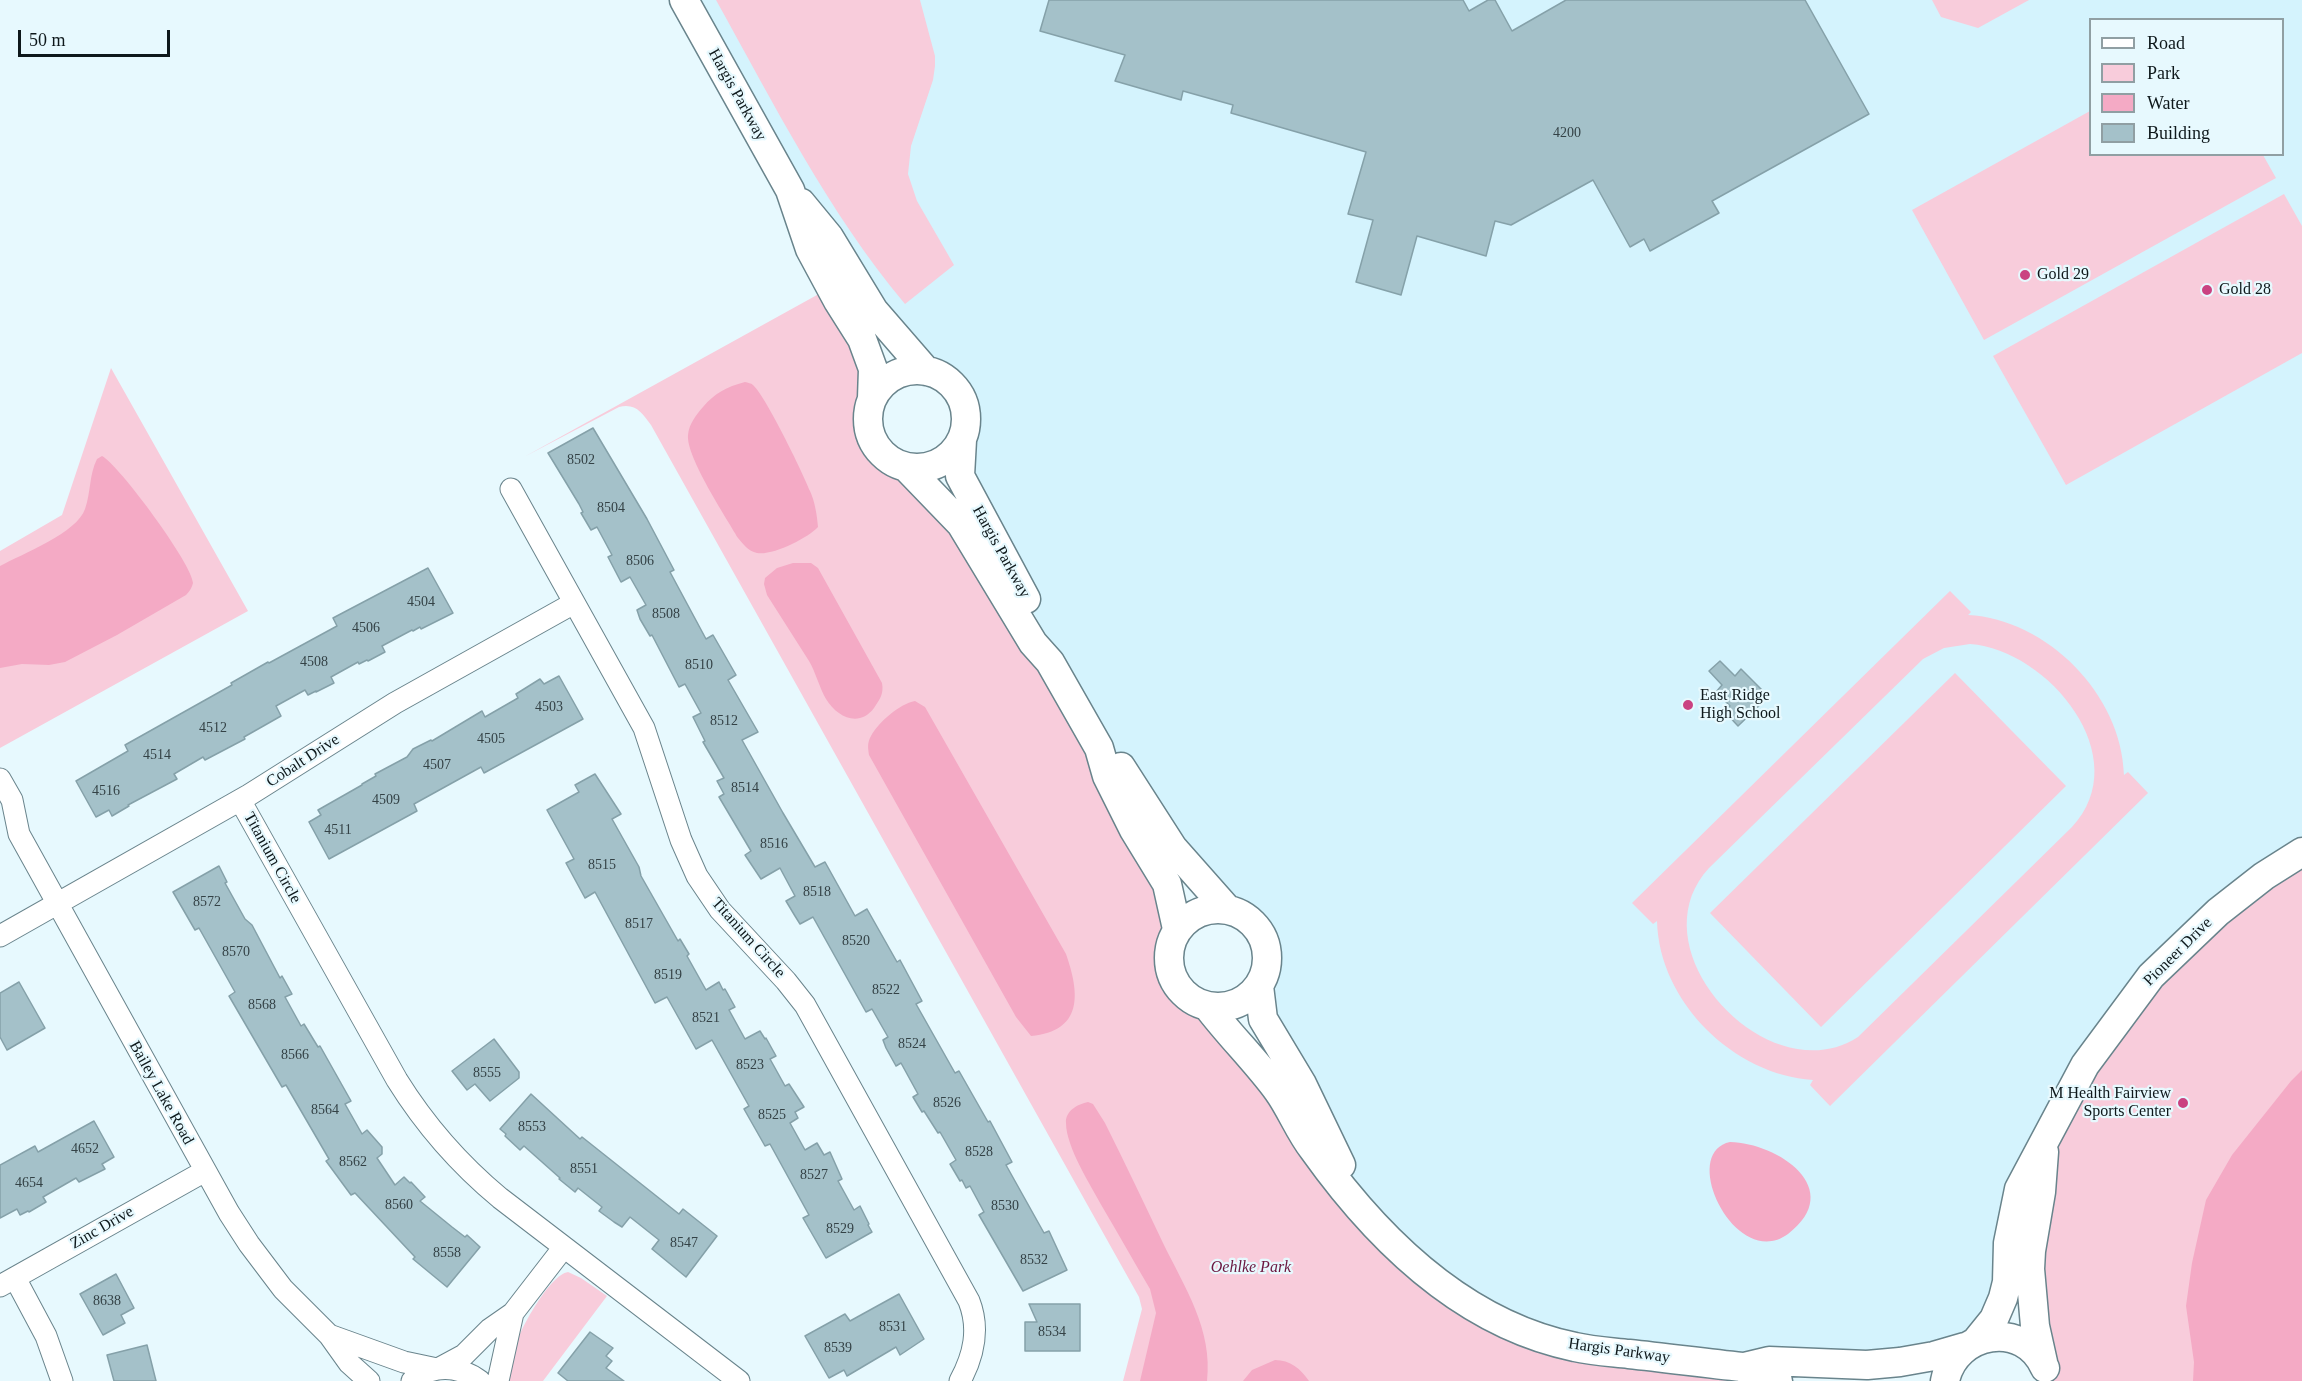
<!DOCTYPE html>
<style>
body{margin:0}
#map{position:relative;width:2302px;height:1381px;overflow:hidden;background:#e7f9fe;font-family:"Times New Roman",serif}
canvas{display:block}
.legend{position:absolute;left:2089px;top:18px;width:195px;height:138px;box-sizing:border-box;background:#e7f9fe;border:2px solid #909fa3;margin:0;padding:8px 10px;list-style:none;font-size:18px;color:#0e181b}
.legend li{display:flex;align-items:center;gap:12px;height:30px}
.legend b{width:30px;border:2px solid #909fa3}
.scale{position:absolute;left:18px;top:30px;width:152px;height:27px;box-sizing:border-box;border:3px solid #0e181b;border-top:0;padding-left:8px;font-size:18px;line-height:21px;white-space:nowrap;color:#0e181b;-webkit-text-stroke:4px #e7f9fe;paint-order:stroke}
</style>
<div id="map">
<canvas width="2302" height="1381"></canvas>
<ul class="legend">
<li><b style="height:8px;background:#fff"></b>Road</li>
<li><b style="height:16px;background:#f8ccdb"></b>Park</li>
<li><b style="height:16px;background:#f4aac5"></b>Water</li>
<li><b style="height:16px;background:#a4c1c9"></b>Building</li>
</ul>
<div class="scale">50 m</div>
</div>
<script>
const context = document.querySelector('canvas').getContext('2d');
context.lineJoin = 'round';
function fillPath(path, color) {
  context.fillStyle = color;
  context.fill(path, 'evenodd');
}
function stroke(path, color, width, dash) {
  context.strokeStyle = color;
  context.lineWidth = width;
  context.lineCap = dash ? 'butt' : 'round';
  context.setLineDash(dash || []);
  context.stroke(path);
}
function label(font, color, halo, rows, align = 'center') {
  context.font = font + ' "Times New Roman",serif';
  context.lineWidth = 4.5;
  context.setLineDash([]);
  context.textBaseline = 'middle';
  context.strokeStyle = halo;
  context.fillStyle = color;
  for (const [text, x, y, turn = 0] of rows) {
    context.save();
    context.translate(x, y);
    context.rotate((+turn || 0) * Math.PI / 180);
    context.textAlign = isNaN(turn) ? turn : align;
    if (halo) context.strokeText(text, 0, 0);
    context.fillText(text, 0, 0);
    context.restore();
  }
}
const built = new Path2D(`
 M684,0H2302V852L1987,1329L1867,1365L1531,1334L1360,1208L1279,1048L1264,975L1267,955L1263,939L1254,924L1234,911L1161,830L1045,635L1006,559L962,440L966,425L965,408L960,396L954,386L941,376L926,371L892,333ZM2090,20H2282V154H2090Z`);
const green = new Path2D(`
 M716,0H920L935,56V66L933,80L911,146L908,174L917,201L954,265L905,304C828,212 774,104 716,0Z
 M1932,0H2029L1978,28L1941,17Z
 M2090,111V154L2263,155L2276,178L1984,340L1912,210Z
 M2284,194L2302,226V353L2066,485L1993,356Z
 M826,290L857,340L863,392L860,424L868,447L879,459L930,502L1031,650L1150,867L1165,929L1160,958L1164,977L1176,996L1204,1018L1438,1298L1758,1381H1123L1142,1309L1139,1297L651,425C642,413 636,403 619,407L524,457Z
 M111,368L248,611L0,748V551L62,515Z
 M1950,591L1971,612L1968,615C2047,619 2122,695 2124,775L2128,772L2148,793L1830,1106L1810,1085L1813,1080C1734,1075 1659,1002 1657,921L1653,924L1632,903ZM1970,644C2049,650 2137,758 2072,827L1858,1037C1769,1095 1633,950 1709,868L1923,659L1944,648Z
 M1955,673L2066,786L1821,1027L1710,913Z
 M2302,852V1381H2049L2046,1370L2041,1192L2085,1065L2151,976Z
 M568,1272L581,1278L607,1296L543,1381H507C510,1369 512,1355 516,1344C522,1326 550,1275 568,1272Z`);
const water = new Path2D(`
 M745,382C748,383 751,383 753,385C765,395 803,473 810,491C815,502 817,515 818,527C808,538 772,556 757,553C748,551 743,544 738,538C726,517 686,457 688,435C689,424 696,415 703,407C715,393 726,387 745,382Z
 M102,456C119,465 193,565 193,583C192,588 189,592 186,595L117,635L65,662L49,665L22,664L0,668V566C22,554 77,533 85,509C91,492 89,475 97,459Z
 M793,563H811L818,568L882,683C884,694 880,699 874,708C859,728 837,717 826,699C819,687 816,673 809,661C795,639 781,617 767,595L764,584L765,578L777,568Z
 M915,701L925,707L1066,954C1080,994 1083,1031 1031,1036L1016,1017L869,755C868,748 867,743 871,736C879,722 899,704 915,701Z
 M2302,1070V1381H2193L2194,1362L2186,1306L2192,1263L2206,1200L2232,1155L2291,1081Z
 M1088,1102L1093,1104L1105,1123C1125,1163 1144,1203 1163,1243C1185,1288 1213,1330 1207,1381H1140L1156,1313L1150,1289C1134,1262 1119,1235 1103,1208C1091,1186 1066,1147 1066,1123C1065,1111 1078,1104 1088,1102Z
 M1730,1142C1778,1143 1847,1189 1788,1234C1736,1272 1678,1153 1730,1142Z
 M1275,1360C1290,1360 1301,1369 1309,1381H1243L1252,1370Z`);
const building = new Path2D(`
 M1049,0H1463L1469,11L1488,0H1495L1512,31L1566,0H1805L1869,114L1712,201L1719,213L1650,251L1644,239L1630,247L1593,180L1511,225L1495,221L1486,256L1417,236L1401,295L1356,282L1373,220L1348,214L1366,152L1231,113L1233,105L1183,91L1181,100L1115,81L1125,55L1040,31Z
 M593,428L647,519L674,570L670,572L706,639L713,635L736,675L728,680L758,732L742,740L783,813L815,867L825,862L855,916L867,909L897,962L900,960L922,1001L916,1004L955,1073L959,1071L988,1122L990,1121L1012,1162L1006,1165L1044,1233L1049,1231L1067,1270L1023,1291L979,1215L984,1212L970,1186L966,1188L962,1180L960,1181L950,1164L956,1160L940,1132L938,1133L924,1111L922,1112L913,1097L918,1094L901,1063L896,1066L886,1048L883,1040L888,1037L872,1009L866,1012L813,917L800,924L795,916L786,901L795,896L780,868L761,879L745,855L751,851L719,797L724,794L717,781L724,778L703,742L705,741L693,717L701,713L685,684L679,687L652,635L650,636L640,619L637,610L646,605L630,577L621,582L608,557L612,555L597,527L591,530L581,513L583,512L579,504L548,453Z
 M428,568L453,613L421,629L420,627L413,631L412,630L382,646L385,652L368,661L367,660L359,664L358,662L331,677L334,683L316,692V691L308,695L305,690L276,706L281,716L244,737L245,739L205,760L203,757L174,774L177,779L128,805L129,806L112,816L109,810L96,817L76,781L128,751L125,745L232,685L231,683L268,662L269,663L337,626L333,618Z
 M1720,661L1735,676L1741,669L1767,695L1761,700L1763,702L1738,726L1724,711L1730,706L1716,692L1722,685L1709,671Z
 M559,676L583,719L484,773L481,767L414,804L417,811L329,859L309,822L321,815L318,810L362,785V784L376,776L375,774L407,757L413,749L431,740L432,741L482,711L485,717L518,698L516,694L540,679L544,684Z
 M595,774L621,814L612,819L639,867L641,876L678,941L680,939L689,954L687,956L706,990L719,982L723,990L725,989L735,1007L729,1010L745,1039L760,1031L765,1039L766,1038L776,1056L770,1059L785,1086L789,1084L804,1107L795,1112L798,1118L790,1123L805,1150L817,1143L824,1155L830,1152L842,1179L838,1181L854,1210L860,1206L869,1224L868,1225L872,1232L826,1258L803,1218L809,1215L770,1144L765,1146L744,1109L749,1106L712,1040L696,1049L667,997L655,1003L595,892L585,898L566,863L574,859L547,810L579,792L575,785Z
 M219,866L227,882L225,883L245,919L252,925L280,978L282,976L292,994L285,997L301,1026L304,1024L318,1047L320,1046L351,1101L345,1104L362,1134L367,1130L382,1147V1154L377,1158L395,1185L404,1177L410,1183L411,1182L425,1197L420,1201L452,1227L465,1237L467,1235L480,1247L447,1287L413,1259L415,1257L355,1193L351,1195L326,1161L329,1159L286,1085L282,1087L229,996L235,992L199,928L195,930L173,892Z
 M19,982L45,1028L7,1050L0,1037V993Z
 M494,1039L519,1072V1078L490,1101L475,1084L467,1090L452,1071Z
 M531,1094L580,1139L582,1137L679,1214L683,1209L717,1236L686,1277L652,1249L659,1240L630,1217L622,1227L614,1222L599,1211L602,1207L578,1188L575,1192L559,1179L560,1178L524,1146L520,1150L505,1136L506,1134L500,1129Z
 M94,1121L114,1157L102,1164L105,1169L79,1182L76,1178L43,1197L46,1202L29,1212L28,1211L20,1215L17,1209L0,1218V1165L35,1146L38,1152Z
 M116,1274L134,1308L121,1315L125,1323L103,1335L80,1294Z
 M899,1294L924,1339L900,1355L896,1347L847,1376L844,1370L829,1378L805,1336L845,1314L850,1321Z
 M1029,1304H1080V1351H1025V1322H1037Z
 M590,1332L613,1348L606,1356L612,1361L606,1368L624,1381H568L558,1373Z
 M147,1345L156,1381H114L107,1355Z`);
const street = new Path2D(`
 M511,489L644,728L681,840L697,876L720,910L786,981L805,1005L969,1301C980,1329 974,1355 960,1381
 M0,779L12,800L19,834L229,1213L249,1244L283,1289L329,1335L349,1363L369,1381
 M240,800L397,1080C425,1125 459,1164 500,1198L739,1381
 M0,936L249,795L395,703L574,603
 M15,1278L46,1336L62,1381
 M0,1286L205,1171
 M329,1335L404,1362L437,1369
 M438,1369L464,1355L490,1329L513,1313L564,1247
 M412,1381C432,1364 459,1365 480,1381
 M498,1381L513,1313`);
const secondary = new Path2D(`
 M684,0L790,190L810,249L838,301L862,339L873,369L872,398
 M801,203L829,237L874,311L926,371
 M868 419a49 49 0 1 1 98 0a49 49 0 1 1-98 0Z
 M962,440L960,476L1026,599
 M907,468L961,524L1033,643L1050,662L1099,748L1107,776L1134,830L1167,884L1177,929
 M1121,767L1173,848L1227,909
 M1169 958a49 49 0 1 1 98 0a49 49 0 1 1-98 0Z
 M1259,986L1263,1019L1302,1084L1341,1165
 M1208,1007C1230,1036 1256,1061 1278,1091C1291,1109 1299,1131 1313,1149C1377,1239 1463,1324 1575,1347C1592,1351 1611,1352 1629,1354C1667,1358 1704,1363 1742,1367L1764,1379L1778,1381
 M1977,1340L1994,1319L2003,1298L2007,1282L2008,1243L2019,1189L2085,1065L2151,976L2218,912L2264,876L2302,852
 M2043,1362L2035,1326L2030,1269L2031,1251L2041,1192L2044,1152
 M1744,1367L1769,1361L1867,1365L1900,1362L1934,1356L1965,1347
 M1945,1381C1955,1331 2024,1319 2045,1368`);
const markers = [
 [2025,275,6,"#ca4281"],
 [2207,290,6,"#ca4281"],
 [1688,705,6,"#ca4281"],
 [2183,1103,6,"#ca4281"]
];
const numberNames = [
 ["4200",1567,133],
 ["8502",581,460],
 ["8504",611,508],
 ["8506",640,561],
 ["4504",421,602],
 ["8508",666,614],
 ["4506",366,628],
 ["4508",314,662],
 ["8510",699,665],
 ["4503",549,707],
 ["8512",724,721],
 ["4512",213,728],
 ["4505",491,739],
 ["4514",157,755],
 ["4507",437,765],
 ["8514",745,788],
 ["4516",106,791],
 ["4509",386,800],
 ["4511",338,830],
 ["8516",774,844],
 ["8515",602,865],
 ["8518",817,892],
 ["8572",207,902],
 ["8517",639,924],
 ["8520",856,941],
 ["8570",236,952],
 ["8519",668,975],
 ["8522",886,990],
 ["8568",262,1005],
 ["8521",706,1018],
 ["8524",912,1044],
 ["8566",295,1055],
 ["8523",750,1065],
 ["8555",487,1073],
 ["8526",947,1103],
 ["8564",325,1110],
 ["8525",772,1115],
 ["8553",532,1127],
 ["4652",85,1149],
 ["8528",979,1152],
 ["8562",353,1162],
 ["8551",584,1169],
 ["8527",814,1175],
 ["4654",29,1183],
 ["8560",399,1205],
 ["8530",1005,1206],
 ["8529",840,1229],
 ["8547",684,1243],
 ["8558",447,1253],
 ["8532",1034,1260],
 ["8638",107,1301],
 ["8531",893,1327],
 ["8534",1052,1332],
 ["8539",838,1348]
];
const streetNames = [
 ["Hargis Parkway",737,95,61],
 ["Hargis Parkway",1001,552,61],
 ["Cobalt Drive",303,761,-33],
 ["Titanium Circle",272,858,61],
 ["Titanium Circle",748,938,48],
 ["Pioneer Drive",2178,952,-45],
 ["Bailey Lake Road",161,1093,61],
 ["Zinc Drive",102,1228,-30],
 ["Hargis Parkway",1619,1351,8]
];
const poiNames = [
 ["Gold 29",2037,275],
 ["Gold 28",2219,290],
 ["East Ridge",1700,696],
 ["High School",1700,714],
 ["M Health Fairview",2171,1094,"right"],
 ["Sports Center",2171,1112,"right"]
];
const parkNames = [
 ["Oehlke Park",1251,1268]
];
fillPath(built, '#d4f3fd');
fillPath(green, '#f8ccdb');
fillPath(water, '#f4aac5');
fillPath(building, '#a4c1c9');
stroke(building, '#85a1a9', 1.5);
stroke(street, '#69848c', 23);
stroke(secondary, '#69848c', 31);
stroke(street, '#fff', 21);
stroke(secondary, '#fff', 28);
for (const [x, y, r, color] of markers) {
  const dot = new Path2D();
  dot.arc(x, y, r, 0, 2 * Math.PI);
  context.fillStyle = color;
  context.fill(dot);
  stroke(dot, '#e7f9fe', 2);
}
label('14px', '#344246', null, numberNames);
label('16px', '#0e181b', '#e7f9fe', streetNames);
label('16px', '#0e181b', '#e7f9fe', poiNames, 'left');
label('italic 16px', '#6b1740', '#e7f9fe', parkNames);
</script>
